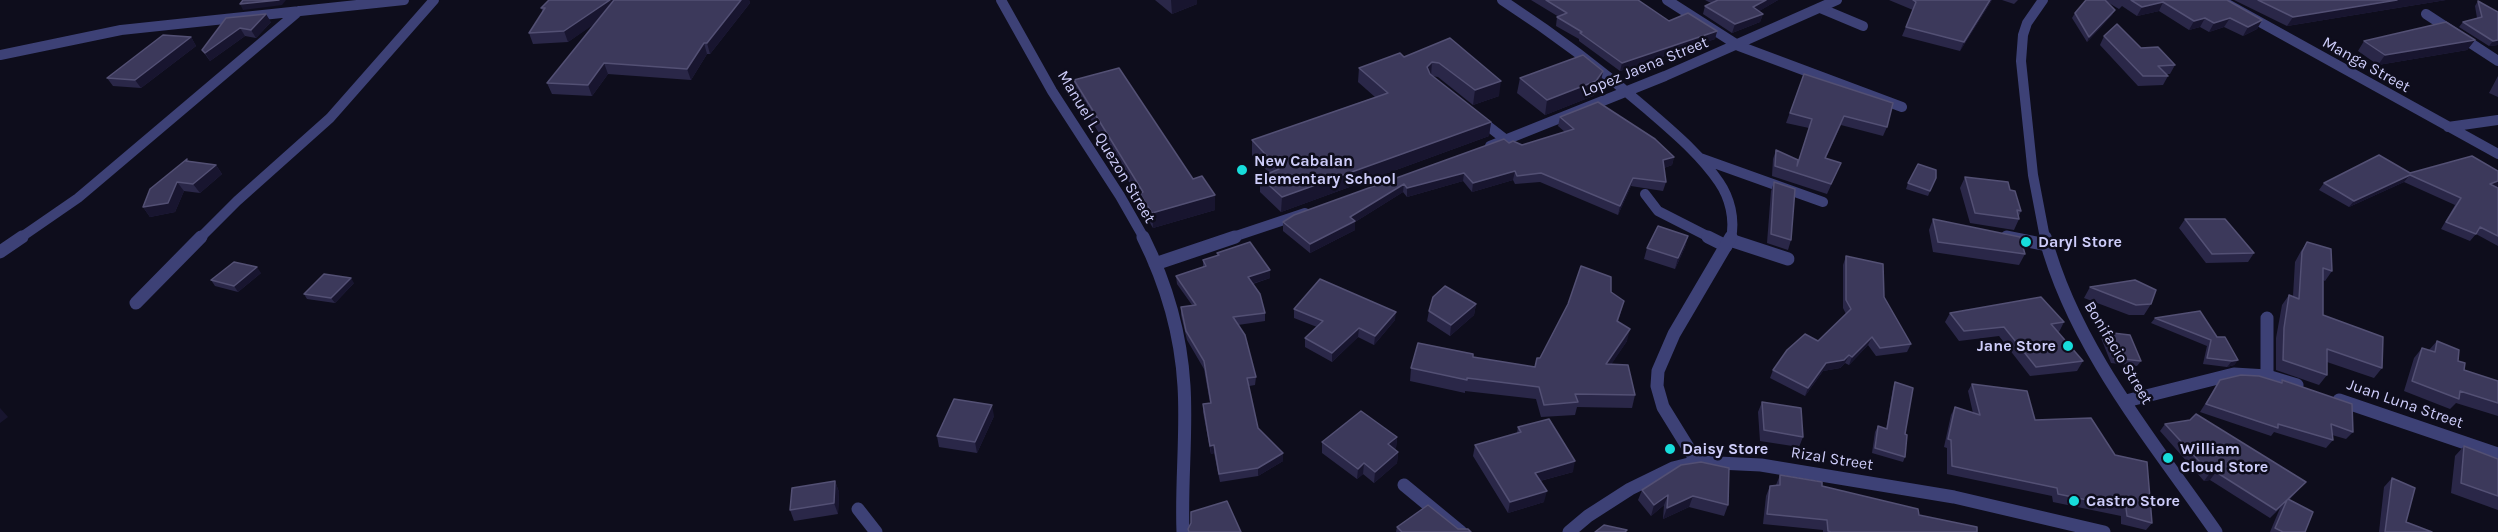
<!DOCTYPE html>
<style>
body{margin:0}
canvas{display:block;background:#0e0d1c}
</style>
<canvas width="2498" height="532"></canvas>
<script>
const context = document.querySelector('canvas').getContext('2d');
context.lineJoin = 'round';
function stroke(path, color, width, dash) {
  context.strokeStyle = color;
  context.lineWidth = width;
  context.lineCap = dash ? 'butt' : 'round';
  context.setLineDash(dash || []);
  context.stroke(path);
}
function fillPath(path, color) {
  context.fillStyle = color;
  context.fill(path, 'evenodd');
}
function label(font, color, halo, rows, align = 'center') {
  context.font = font + ' Karla,sans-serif';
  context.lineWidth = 5;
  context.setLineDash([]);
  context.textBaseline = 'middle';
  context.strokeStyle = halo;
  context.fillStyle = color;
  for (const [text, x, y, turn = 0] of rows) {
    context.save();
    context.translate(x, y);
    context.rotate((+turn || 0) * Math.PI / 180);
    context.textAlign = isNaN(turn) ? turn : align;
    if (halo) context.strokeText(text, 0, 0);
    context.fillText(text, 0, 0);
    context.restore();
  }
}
const serviceFar1 = new Path2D(`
 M1820,8L1863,26
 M1479,119L1506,140
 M1645,194L1658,211L1711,238
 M2007,237L2014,238`);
const service = new Path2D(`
 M1708,237L1726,246
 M2007,237L2047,245
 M1730,240L1788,259
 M2267,318V376`);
const minorFar1 = new Path2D(`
 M1001,0L1052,91L1120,196L1144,238
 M1502,0C1553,33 1602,70 1648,110C1673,132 1700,154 1719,182C1730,198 1735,219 1731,238
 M1667,0L1739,46L1902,107
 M2043,0L2027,23L2023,35L2021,61L2033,175L2045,238
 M2220,0L2498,154
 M2426,14L2498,61
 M0,55L121,30L404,0
 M2448,127L2498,120
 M1490,146L1665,76L1837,0
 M1700,158L1823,202
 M20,238L78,198L299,11
 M200,238L237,201L330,118L434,0
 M1230,238L1305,213`);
const minor = new Path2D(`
 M1143,237C1166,283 1181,335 1184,386C1187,434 1181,483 1183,532
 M2045,237C2074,347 2152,440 2216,532
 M0,252L22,237
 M1155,264L1235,237
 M136,303L201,237
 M2339,400L2498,454
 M2126,401L2234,374L2267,376L2297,385
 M1697,462L1663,407L1657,386L1658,371L1674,334L1731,237
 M1404,485L1461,532
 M858,509L876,532
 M1569,532L1588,516L1630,489L1673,468L1697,462L1761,465L1954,497L2104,532`);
const wall = new Path2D(`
 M549,0H749L750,3L710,54H707L691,80L608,74L592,96L552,94L547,83L595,23L568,42L533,44L529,33L543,12L541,8Z
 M1155,0H1197V4L1172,14Z
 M1531,0H1638L1669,21L1717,31L1715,39L1620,71L1579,41V39L1556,26L1557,17H1559Z
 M1705,0H1778L1759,11L1763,14L1760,22L1732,33L1703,14L1705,6L1711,3Z
 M1889,0H1992L1960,51L1902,36L1913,10Z
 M2002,0H2018L2014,4Z
 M2086,0H2227L2262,20L2257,29L2243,36L2224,27L2209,32L2200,27L2189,30L2159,11L2137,16L2122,6L2119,9L2107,2L2115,10L2112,15L2087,42L2072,18L2075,13Z
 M2234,0H2446L2287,26Z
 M2478,1L2498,12V45L2489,46L2459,27L2463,22L2477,18L2475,6Z
 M226,18L271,22L256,38L245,36L210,61L202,50Z
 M2104,36L2175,65L2170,74H2167L2168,76L2163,85L2138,86L2100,45Z
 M191,37L196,46L141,88L113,86L107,78Z
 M1450,38L1499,96L1473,105L1438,77L1432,76L1491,122L1489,136L1281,212L1260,192V177L1269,173L1252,155V140L1375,97L1358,82L1359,68L1404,57Z
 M2475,40L2467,50L2378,65L2358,51L2364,41Z
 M1603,71L1600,86L1593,96L1545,115L1517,93L1520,78Z
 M1804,74L1887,127L1883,136L1841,125L1826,158L1837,172L1827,194L1772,176L1773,159L1776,150L1797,165L1809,128L1786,123Z
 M2498,76V97L2489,93Z
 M1074,80L1193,179L1215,195V210L1153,228L1141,208L1140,200L1075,94Z
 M1560,117L1674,157L1672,165L1664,168L1666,182L1663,191L1631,186L1618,215L1540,182L1515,184L1513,180L1472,192L1463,181L1407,197L1403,192L1355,222V230L1310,253L1283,231V222L1509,143L1522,145L1565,132L1558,126Z
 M187,159L189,161L216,165L222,174L200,193L184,191L175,212L150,217L143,207Z
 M2410,173L2498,186L2496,187L2498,188V246L2476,234L2470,241L2441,229L2455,205L2404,182L2349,207L2319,190L2324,183Z
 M1965,177L2010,190L2021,211L2019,216V219L2014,230L1970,223L1960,188Z
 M1936,178L1928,196L1906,189L1908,183Z
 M1774,182L1791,240L1788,250L1767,243L1771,191Z
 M1933,219L2025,254L2019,265L1933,252L1929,230Z
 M2185,219L2254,253L2248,262L2206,263L2179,228Z
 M1688,236L1685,247L1675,269L1644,259L1647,248Z
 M2307,242L2332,271L2325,281L2323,280V315L2382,368L2374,378L2327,362V375L2319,385L2276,370V338L2282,305L2289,295L2293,296L2295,262L2301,251Z
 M1217,253L1270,270V278L1253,284L1265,313V321L1238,325L1256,377L1255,385L1249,386L1258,428L1283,453V461L1258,476L1220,482L1214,453L1211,454L1203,412V404L1210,403L1204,369L1187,340L1181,315V307L1192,305L1177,284L1176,276L1203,267V260L1217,256Z
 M1846,256L1884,297L1911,344L1907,352L1876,356L1868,345L1849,365L1845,363L1840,368L1823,371L1805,396L1770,378L1773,370L1818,341L1846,314L1843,308V265Z
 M261,273L238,292L215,286L211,280Z
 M354,283L335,303L307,299L304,294Z
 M2090,287L2151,304L2144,315H2129L2084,298Z
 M1624,301L1618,322L1627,341L1611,364L1635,395L1632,408L1577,407L1575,415L1541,417L1536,399L1465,391V393L1410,381L1411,368L1473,357L1535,367L1540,358Z
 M1476,304L1474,315L1450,336L1427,321L1429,311Z
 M1294,309L1395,320L1374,345L1358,337L1332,362L1305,347V338L1317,327L1294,318Z
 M1950,313L2064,322L2059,332H2057L2083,361L2077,371L2030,376L1999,336L1959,341L1945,322Z
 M2155,318L2217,337L2238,360L2234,365L2227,367L2203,364L2207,346L2151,323Z
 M2104,332L2141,361L2137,366L2111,363L2101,338Z
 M2437,341L2458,361L2464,370L2498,381V416L2456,403L2450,409L2404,391L2414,358L2422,348L2429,350Z
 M2220,380L2280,383L2282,380L2353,432L2346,439L2332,435L2333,440L2326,448L2274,432L2271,436L2200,412Z
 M1895,382L1905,434V457L1903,462L1872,453L1875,432L1878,426L1886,429L1893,388Z
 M1972,384L2035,420L2152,523L2146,530L2121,524V516L2053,502L2052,496L1947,474V448L1944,447L1951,415L1955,407L1973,413L1968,391Z
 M1762,402L1803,437L1799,447L1760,441L1758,412Z
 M994,416L977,453L939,447L937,436Z
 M2165,424L2306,482L2289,500L2305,532H2270L2280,508L2270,518L2210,480L2204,481L2160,431Z
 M1518,427L1573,472L1540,481L1544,502L1508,513L1473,456L1475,445L1517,433Z
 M1397,437L1396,448L1394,449L1398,452L1397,463L1374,483L1363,474L1357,479L1322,453V442Z
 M2464,446L2498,459V510L2451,493L2455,456Z
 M1729,468L1728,505L1724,516L1689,507L1663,519L1664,505L1651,516L1638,500L1642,490Z
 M1780,475L1822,486L1977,532H1823V530L1763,524L1766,496L1770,486L1776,485Z
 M2392,478L2406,522L2432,532H2379L2384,487Z
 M835,481L839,492L838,514L794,521L790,510Z
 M1397,527L1458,529L1471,532H1396Z`);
const shadedWall = new Path2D(`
 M279,0H286L282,5L243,10L240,4Z
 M610,0H619L621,6L568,42L564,31Z
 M741,0H749L750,3L710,54L707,43Z
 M1171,0H1197V4L1172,14Z
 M1766,0H1778L1751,16L1753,7Z
 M1990,0H1992L1960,51L1964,42Z
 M2397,0H2446L2287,26L2293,17Z
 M2163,2L2159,11L2137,16L2142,7Z
 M2115,10L2112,15L2087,42L2089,37Z
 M266,14L271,22L256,38L251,30Z
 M1763,14L1760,22L1732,33L1735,24Z
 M2205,18L2200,27L2189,30L2194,21Z
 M2230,18L2224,27L2209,32L2214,23Z
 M2262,20L2257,29L2243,36L2248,27Z
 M240,28L245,36L210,61L205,53Z
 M1717,31L1715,39L1620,71L1622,63Z
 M191,37L196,46L141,88L135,80Z
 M2475,40L2467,50L2378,65L2385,55Z
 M2498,40V45L2489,46L2493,41Z
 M704,43L707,54L691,80L687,69Z
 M1432,62L1431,76L1427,67Z
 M604,63L608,74L592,96L588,85Z
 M1603,71L1600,86L1593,96L1545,115L1547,100Z
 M1501,81L1499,96L1473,105L1475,90Z
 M1491,122L1489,136L1281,212L1282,197Z
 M1674,157L1672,165L1661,169L1663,160Z
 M216,165L222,174L200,193L193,184Z
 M1515,171L1513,180L1472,192L1473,183Z
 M1464,173L1463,181L1407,197V188Z
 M2410,175L2404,182L2349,207L2354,201Z
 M1633,178L1631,186L1618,215L1620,206Z
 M2498,181V186L2484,191L2490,184Z
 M177,182L184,191L175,212L150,217L143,207Z
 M1404,184L1403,192L1355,222V230L1310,253V244L1350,217Z
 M1215,195V210L1153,228L1152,213Z
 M1688,236L1685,247L1675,269L1678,258Z
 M257,267L261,273L238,292L234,286Z
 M1270,270V278L1248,285V277Z
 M351,278L354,283L335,303L331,298Z
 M1476,304L1474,315L1450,336L1451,325Z
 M1396,312L1395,320L1374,345L1375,336Z
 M1359,328L1358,337L1332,362V353Z
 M1630,329L1627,341L1603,377L1606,364Z
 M1872,337L1868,345L1849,365L1852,357Z
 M1849,355L1845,363L1840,368L1823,371L1805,396L1808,388L1826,363Z
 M2238,360L2234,365L2227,367L2232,361Z
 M992,405L994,416L977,453L975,442Z
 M0,408L8,417L0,423Z
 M1397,437L1396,448L1387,455L1388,444Z
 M1214,445V453L1211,454L1210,446Z
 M1398,452L1397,463L1374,483L1375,472Z
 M1283,453V461L1258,476V468Z
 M1575,461L1573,472L1532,483L1535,473Z
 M1364,463L1363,474L1357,479L1358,469Z
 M2216,472L2210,480L2204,481L2210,473Z
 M835,481L839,492L838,514L834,503Z
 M1547,491L1544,502L1508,513L1510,502Z
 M1668,495L1664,505L1651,516L1654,505Z
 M1693,496L1689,507L1663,519L1667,508Z`);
const building = new Path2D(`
 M243,0H279L240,4Z
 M549,0H610L564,31L529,33L545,8H541Z
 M614,0H741L707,43H704L687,69L604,63L588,85L547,83Z
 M1546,0H1638L1669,21L1688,13L1717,31L1622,63L1580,33L1582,32L1557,17L1567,13Z
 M1718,0H1766L1753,7L1763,14L1735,24L1705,6Z
 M1913,0H1990L1964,42L1906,27L1916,2Z
 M2086,0H2105L2115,10L2089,37L2075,13Z
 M2131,0H2227L2262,20L2248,27L2230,18L2214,23L2205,18L2194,21L2163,2L2142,7Z
 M2258,0H2397L2293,17Z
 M2478,1L2498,12V40L2493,41L2463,22L2482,17Z
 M266,14L251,30L240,28L205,53L202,50L226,18Z
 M2446,22L2475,40L2385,55L2364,41Z
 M2117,24L2141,48L2158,47L2175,65L2158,66L2168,76H2143L2104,36Z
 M163,35L191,37L135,80L107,78Z
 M1450,38L1501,81L1475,90L1439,63L1432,62L1427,67L1430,74L1491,122L1282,197L1260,177L1279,169L1252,140L1388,93L1359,68L1400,53L1404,57Z
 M1583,55L1603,71L1596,81L1547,100L1520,78Z
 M1119,68L1193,179L1202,176L1215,195L1152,213L1140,194L1143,192L1074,80Z
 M1804,74L1893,103L1887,127L1844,116L1825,158L1841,163L1831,184L1775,166L1776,150L1798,160L1797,166L1812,119L1790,113Z
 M1598,102L1655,139L1674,157L1663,160L1666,182L1633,178L1620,206L1541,173L1517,176L1515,171L1473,183L1464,173L1407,188L1404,184L1350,217L1355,221L1310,244L1283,222L1294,215L1504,139L1509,143L1513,141L1522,145L1574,129L1560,117Z
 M2379,155L2410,173L2472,156L2498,171V181L2490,184L2498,188V236L2480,227L2476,234L2446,222L2461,198L2410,175L2354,201L2324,183Z
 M187,159L186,161L216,165L193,184L177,182L168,203L143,207L150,189Z
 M1918,164L1936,170V178L1930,191L1908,183Z
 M1965,177L2008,182L2010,190L2015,191L2021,211L2017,210L2019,219L1975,213Z
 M1774,182L1795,189L1791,240L1771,234Z
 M1933,219L2020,237L2025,254L1938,242Z
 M2185,219H2225L2254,253L2212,254Z
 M1658,226L1688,236L1678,258L1647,248Z
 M1250,242L1270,270L1248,277L1260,294L1265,313L1233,317L1245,335L1256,377L1247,378L1258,428L1283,453L1258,468L1219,474L1214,445L1210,446L1203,404L1211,403L1204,361L1186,331L1181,307L1196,305L1176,276L1206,266L1203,260L1219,255L1217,253Z
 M2307,242L2331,249L2332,271L2323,268V315L2383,337L2382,368L2327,349V375L2283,360L2284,328L2289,295L2299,299L2302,252Z
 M1846,256L1883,264L1884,297L1911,344L1880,348L1872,337L1852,357L1849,355L1844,360L1826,363L1808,388L1773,370L1787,350L1805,334L1818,341L1851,309L1846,300Z
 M234,262L257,267L234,286L211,280Z
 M1581,266L1611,277V292L1624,301L1617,321L1630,329L1606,364L1628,365L1635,395L1575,394L1578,402L1544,405L1539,387L1467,378V380L1411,368L1418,343L1473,354V357L1535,367L1537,358H1540L1568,304Z
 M324,274L351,278L331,298L304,294Z
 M1320,279L1396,312L1375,336L1359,328L1332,353L1305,338L1323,321L1294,309Z
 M2135,280L2156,290L2151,304L2136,305L2090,287Z
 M1445,286L1476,304L1451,325L1429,311L1433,297Z
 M2041,297L2064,322L2051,324L2083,361L2036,367L2004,327L1964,331L1950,313Z
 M2200,311L2217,337H2225L2238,360L2232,361L2207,358L2211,340L2155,318Z
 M2104,332L2130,335L2141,361L2114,358Z
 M2437,341L2459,350L2458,361L2465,363L2464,370L2498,381V403L2460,391L2459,399L2412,381L2422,348L2435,352Z
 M2241,375L2259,376L2282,383V380L2352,404L2353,432L2331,424L2333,440L2278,424V428L2206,404L2220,380Z
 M1895,382L1913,388L1905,434L1907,435L1905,457L1875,448L1878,426L1887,429Z
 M1972,384L2027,391L2035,420L2091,418L2115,455L2147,462L2152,523L2127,516L2126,508L2058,494L2057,488L1952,466L1951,440L1948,439L1955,407L1980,415Z
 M954,399L992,405L975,442L937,436Z
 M1762,402L1801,408L1803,437L1764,430Z
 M1361,411L1397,437L1388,444L1398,452L1375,472L1364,463L1358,469L1322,442Z
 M2196,414L2306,482L2288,499L2313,512L2305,532H2283L2275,528L2287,500L2276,510L2216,472L2210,473L2165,424L2190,420Z
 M1549,419L1575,461L1535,473L1547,491L1510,502L1475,445L1521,432L1518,427Z
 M2464,446L2498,459V496L2461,483Z
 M1701,462L1729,468L1728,505L1693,496L1667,508L1668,495L1654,505L1642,490L1681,465Z
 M1780,475L1822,482V486L1918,509L1919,515L1977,527V532H1831L1828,531L1827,520L1767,514L1770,486L1780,485Z
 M2392,478L2415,488L2406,522L2432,532H2385Z
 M835,481L834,503L790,510L792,488Z
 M1227,501L1241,532H1189L1188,529L1191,523V512Z
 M1428,505L1458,529H1468L1471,532H1402L1397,527Z
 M1604,525L1627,530L1625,532H1595Z`);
const markers = [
 [1242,170,6,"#17dcdb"],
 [2026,242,6,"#17dcdb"],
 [2068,346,6,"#17dcdb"],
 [1670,449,6,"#17dcdb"],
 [2168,458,6,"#17dcdb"],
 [2074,501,6,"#17dcdb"]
];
const streetNames = [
 ["Manga Street",2366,65,29],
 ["Lopez Jaena Street",1645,67,-22],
 ["Manuel L. Quezon Street",1106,147,59],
 ["Bonifacio Street",2118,353,59],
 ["Juan Luna Street",2405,404,19],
 ["Rizal Street",1832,459,9]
];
const poiNames = [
 ["New Cabalan",1254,161],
 ["Elementary School",1254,179],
 ["Daryl Store",2038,242],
 ["Jane Store",2056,346,"right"],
 ["Daisy Store",1682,449],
 ["William",2180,449],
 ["Cloud Store",2180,467],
 ["Castro Store",2086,501]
];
stroke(serviceFar1, '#3d4176', 10);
stroke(service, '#3d4176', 13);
stroke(minorFar1, '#3d4176', 10);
stroke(minor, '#3d4176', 13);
fillPath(wall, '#2a2748');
fillPath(shadedWall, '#18152f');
fillPath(building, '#3c395b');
stroke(building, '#535074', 1.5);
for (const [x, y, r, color] of markers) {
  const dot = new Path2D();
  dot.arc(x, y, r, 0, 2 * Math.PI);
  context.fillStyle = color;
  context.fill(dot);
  stroke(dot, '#0e0d1c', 2);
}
label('16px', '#cecdfa', '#0e0d1c', streetNames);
label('bold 16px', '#cecdfa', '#0e0d1c', poiNames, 'left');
</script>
